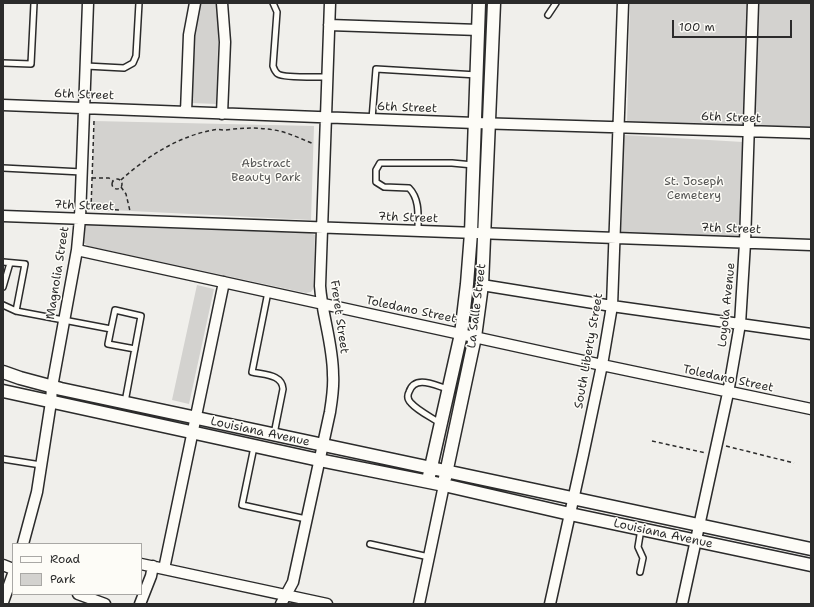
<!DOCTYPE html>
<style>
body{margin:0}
#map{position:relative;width:814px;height:607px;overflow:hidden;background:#f0efeb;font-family:"Shantell Sans",sans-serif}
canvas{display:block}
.frame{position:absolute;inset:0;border:4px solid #2b2b2b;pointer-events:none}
.legend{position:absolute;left:12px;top:543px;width:130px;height:52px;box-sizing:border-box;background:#fdfcf7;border:1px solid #a9a8a5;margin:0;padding:5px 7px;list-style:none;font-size:12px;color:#2b2b2b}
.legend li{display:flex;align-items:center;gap:8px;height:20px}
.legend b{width:20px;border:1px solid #a9a8a5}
.scale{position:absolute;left:672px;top:20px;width:120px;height:18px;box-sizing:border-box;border:2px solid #2b2b2b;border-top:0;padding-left:5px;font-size:12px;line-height:14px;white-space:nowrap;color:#2b2b2b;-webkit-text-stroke:3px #fdfcf7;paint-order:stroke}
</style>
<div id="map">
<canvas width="814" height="607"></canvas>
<div class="frame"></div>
<ul class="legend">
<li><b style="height:5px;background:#fdfcf7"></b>Road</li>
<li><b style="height:11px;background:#d3d2cf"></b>Park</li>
</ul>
<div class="scale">100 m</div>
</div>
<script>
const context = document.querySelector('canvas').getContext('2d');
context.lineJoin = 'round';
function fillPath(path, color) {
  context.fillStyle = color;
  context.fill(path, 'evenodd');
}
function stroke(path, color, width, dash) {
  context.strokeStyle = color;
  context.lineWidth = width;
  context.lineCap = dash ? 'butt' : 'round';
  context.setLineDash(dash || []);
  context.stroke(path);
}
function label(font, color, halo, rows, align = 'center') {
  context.font = font + ' "Shantell Sans",sans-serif';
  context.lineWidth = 3;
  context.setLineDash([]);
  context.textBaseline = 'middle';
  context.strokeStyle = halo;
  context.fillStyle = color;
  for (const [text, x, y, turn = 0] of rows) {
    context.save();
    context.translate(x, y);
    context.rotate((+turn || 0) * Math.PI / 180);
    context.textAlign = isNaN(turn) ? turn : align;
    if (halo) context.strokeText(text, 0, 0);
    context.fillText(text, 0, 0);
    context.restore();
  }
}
const green = new Path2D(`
 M199,3H216L219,19L216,104L191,103L196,19Z
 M630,3H811V129L627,122Z
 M94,121L314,126L311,220L91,209Z
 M624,135L743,142L745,243L621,232Z
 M85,224L310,233L315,235L313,289L311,292L306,293L88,246L84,243Z
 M197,285L214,289L189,404L172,400Z`);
const path = new Path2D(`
 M94,121L91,209L119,210
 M92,178H109L113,181
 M112 184a5 5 0 1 1 10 0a5 5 0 1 1-10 0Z
 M121,180C146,157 179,136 213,130C217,129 221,130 225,130C242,128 257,127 274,130C288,132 301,139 314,144
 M121,187L126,194L130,211
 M652,441L706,453
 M726,446L794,463`);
const service = new Path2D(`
 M273,3L277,12L273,66C274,69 275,72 278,74C284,78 317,77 327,77
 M548,15L556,3
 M3,63L31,64L34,3
 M86,66L124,68L133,63L136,56L139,3
 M372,119L376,69L477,75
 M3,168L82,172
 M418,231C418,216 420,199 409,188L384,187L376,182V170L380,163H452L473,165
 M3,262L25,264L16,311L111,329L115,310L141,316L125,402
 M3,287L10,263
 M268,292L252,372C264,375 282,374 283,389L274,434
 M3,305L16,311
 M111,329L108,344L135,349
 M440,423C431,417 418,411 411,403C408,400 407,396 409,392C415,374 436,386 448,389
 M254,447L242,505L306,519
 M3,459L41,465
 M370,544L429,557
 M640,572L643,558L638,547L641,529`);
const minor = new Path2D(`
 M222,3L225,42L222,114
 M329,25L479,30
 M3,105L475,123L811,133
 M186,112L189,35L195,3
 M3,216L811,245
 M77,250L602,365L811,409
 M482,285L612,306L811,334
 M23,544L37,492L51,402L52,387L77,250L80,218L88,3
 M141,564L327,604
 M3,565L13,569
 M164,569L224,282
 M78,594L105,604
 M3,602L13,574
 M140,604L151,576L153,566
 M281,604L293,582L330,412C332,399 334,387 333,375C333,344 322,315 320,286L330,3
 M419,604L444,485
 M550,604L583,455L602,365L612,306L623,3
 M682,604L728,393L740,324L745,243L753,3`);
const tertiary = new Path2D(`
 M3,372L20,378L61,389L811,549
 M3,391L319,460L444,485L570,514L811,565
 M429,476L461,334L467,284L471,233L479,3
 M445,478L475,337L482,285L494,3`);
const streetNames = [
 ["6th Street",84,95,2],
 ["6th Street",407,108,2],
 ["6th Street",731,118,2],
 ["7th Street",84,206,2],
 ["7th Street",408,218,2],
 ["7th Street",731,229,2],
 ["Magnolia Street",58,273,-81],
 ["Loyola Avenue",727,305,-84],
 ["La Salle Street",477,306,-83],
 ["Toledano Street",411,310,12],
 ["Freret Street",339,317,82],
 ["South Liberty Street",589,351,-80],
 ["Toledano Street",728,379,12],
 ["Louisiana Avenue",260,432,12],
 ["Louisiana Avenue",663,534,12]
];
const parkNames = [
 ["Abstract",266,164],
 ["Beauty Park",266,178],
 ["St. Joseph",694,182],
 ["Cemetery",694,196]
];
fillPath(green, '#d3d2cf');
stroke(service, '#2b2b2b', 8);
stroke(minor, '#2b2b2b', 13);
stroke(tertiary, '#2b2b2b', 15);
stroke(path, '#2b2b2b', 1.5, [4, 3]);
stroke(service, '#fdfcf7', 5);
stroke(minor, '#fdfcf7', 10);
stroke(tertiary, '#fdfcf7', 12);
label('12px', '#2b2b2b', '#fdfcf7', streetNames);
label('12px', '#555554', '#fdfcf7', parkNames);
</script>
